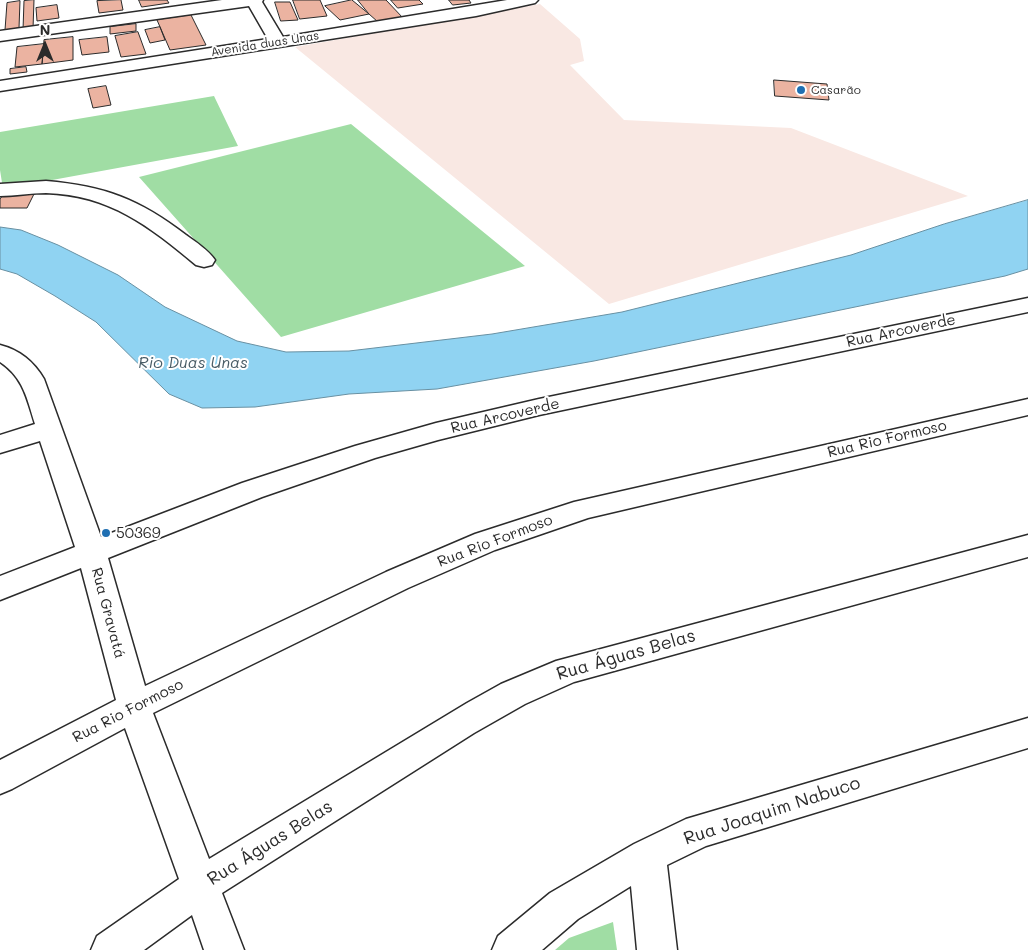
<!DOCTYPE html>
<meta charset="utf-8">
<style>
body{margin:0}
#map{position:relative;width:1028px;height:950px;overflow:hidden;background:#fff;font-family:Mali,sans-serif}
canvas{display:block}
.north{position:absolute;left:20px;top:20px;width:50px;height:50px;-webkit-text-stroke:4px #fff;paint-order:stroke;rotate:0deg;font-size:14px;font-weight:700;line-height:20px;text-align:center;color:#2b2b2b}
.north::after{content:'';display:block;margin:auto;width:18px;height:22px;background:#2b2b2b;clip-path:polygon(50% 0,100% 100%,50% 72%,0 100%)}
</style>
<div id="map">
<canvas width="1028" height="950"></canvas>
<div class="north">N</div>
</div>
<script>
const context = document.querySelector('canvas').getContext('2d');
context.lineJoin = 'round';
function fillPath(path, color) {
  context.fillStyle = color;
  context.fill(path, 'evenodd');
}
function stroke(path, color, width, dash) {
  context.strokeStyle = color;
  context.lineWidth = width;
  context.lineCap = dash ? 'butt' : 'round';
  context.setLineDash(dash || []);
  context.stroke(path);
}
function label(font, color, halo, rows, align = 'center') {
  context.font = font + ' Mali,sans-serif';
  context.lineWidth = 4;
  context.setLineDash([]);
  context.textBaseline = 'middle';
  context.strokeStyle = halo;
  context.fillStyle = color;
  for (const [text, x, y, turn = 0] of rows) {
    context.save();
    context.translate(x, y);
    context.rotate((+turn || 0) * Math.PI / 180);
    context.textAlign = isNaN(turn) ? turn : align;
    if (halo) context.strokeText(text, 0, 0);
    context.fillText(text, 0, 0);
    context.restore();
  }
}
const built = new Path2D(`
 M540,4L580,39L584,61L570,65L624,120L791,128L968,196L609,304L295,47Z`);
const green = new Path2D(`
 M214,96L238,146L3,189L0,170V132Z
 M351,124L525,266L281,337L139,177Z
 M613,922L617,950H555L569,938Z`);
const water = new Path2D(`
 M1028,200V269L1005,276L594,361L437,389L349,394L255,407L202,408L169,394L96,322L55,296L17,274L0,269V227L21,230L58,245L118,275L165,307L237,341L286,352L349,351L492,334L622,312L851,255L944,224Z`);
const building = new Path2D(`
 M34,0L33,29L23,30L24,1Z
 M121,0L123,10L99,13L97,1Z
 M139,0H167L169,3L142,7Z
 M293,0H320L327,16L300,19Z
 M352,0L369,14L340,20L325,6Z
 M358,0H386L403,18L378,22L369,14Z
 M391,0H419L423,4L398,8Z
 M449,0H469L471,3L453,5Z
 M20,1L19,28L5,30L7,3Z
 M275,2H290L298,20L281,21Z
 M57,5L59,18L37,21L36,8Z
 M191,15L206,45L170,50L157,20Z
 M136,24V31L110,34V27Z
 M160,27L165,40L150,43L145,30Z
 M138,32L146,54L121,57L115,36Z
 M73,37V60L42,64L44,40Z
 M107,37L109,52L82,55L79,40Z
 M44,44L42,64L15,67L17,47Z
 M26,67L27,72L10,74V69Z
 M774,80L827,84L829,100L775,96Z
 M106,86L111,105L93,108L88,89Z
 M34,194L27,208H0V199L3,195Z`);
const street = new Path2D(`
 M222,0H263L262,2L283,37L507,0H538L535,3L476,16L0,91V81L268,39L249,6L0,41V31Z
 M46,181C105,186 139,199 186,235C196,242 208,250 215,260L212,265L204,267L196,265C149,226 110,195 46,193C31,193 15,196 0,196V184Z
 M1028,298V312L539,415L438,440L375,458L262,497L108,558L145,686L386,572L475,534L574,502L1028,399V415L588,518L495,550L408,588L153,713L209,859L467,703L501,684L556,661L1028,535V557L574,682L525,704L474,733L222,893L244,950H204L192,915L144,950H91L97,936L179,879L125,728L12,789L0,794V760L116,700L81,568L0,600V576L75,547L40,441L0,453V435L35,424C27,399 24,378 0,362V345C20,350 34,362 44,379L101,537L242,483L355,446L436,423L539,399Z
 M1028,718V748L706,846L667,865L677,950H637L631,886L578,919L542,950H492L498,936L550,893L634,844L686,819Z`);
const markers = [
 [801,90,5,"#1f6fb2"],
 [106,533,5,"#1f6fb2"]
];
const farStreetnames = [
 ["Avenida duas Unas",265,44,-9]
];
const farPoinames = [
 ["Casarão",811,90]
];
const streetNames = [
 ["Rua Arcoverde",901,331,-12],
 ["Rua Arcoverde",505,416,-13],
 ["Rua Rio Formoso",887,439,-13],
 ["Rua Rio Formoso",495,541,-21],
 ["Rua Gravatá",108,613,75],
 ["Rua Rio Formoso",128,711,-27]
];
const poiNames = [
 ["50369",116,533]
];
const waterNames = [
 ["Rio Duas Unas",193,363]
];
const nearStreetnames = [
 ["Rua Águas Belas",626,655,-16],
 ["Rua Joaquim Nabuco",772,811,-18],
 ["Rua Águas Belas",270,843,-32]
];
fillPath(built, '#f9e8e3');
fillPath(green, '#a0dda4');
fillPath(water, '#90d3f2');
stroke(water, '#6890a2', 1);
fillPath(building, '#ebb3a1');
stroke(building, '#2b2b2b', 1);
stroke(street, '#2b2b2b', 3);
fillPath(street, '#fff');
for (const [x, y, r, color] of markers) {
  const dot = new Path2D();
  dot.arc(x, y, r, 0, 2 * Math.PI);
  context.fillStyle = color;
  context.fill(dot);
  stroke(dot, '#fff', 2);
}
label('12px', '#2b2b2b', '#fff', farStreetnames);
label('12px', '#2b2b2b', '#fff', farPoinames, 'left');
label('15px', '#2b2b2b', '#fff', streetNames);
label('15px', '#2b2b2b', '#fff', poiNames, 'left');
label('italic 16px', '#495d67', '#fff', waterNames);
label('18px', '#2b2b2b', '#fff', nearStreetnames);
</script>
